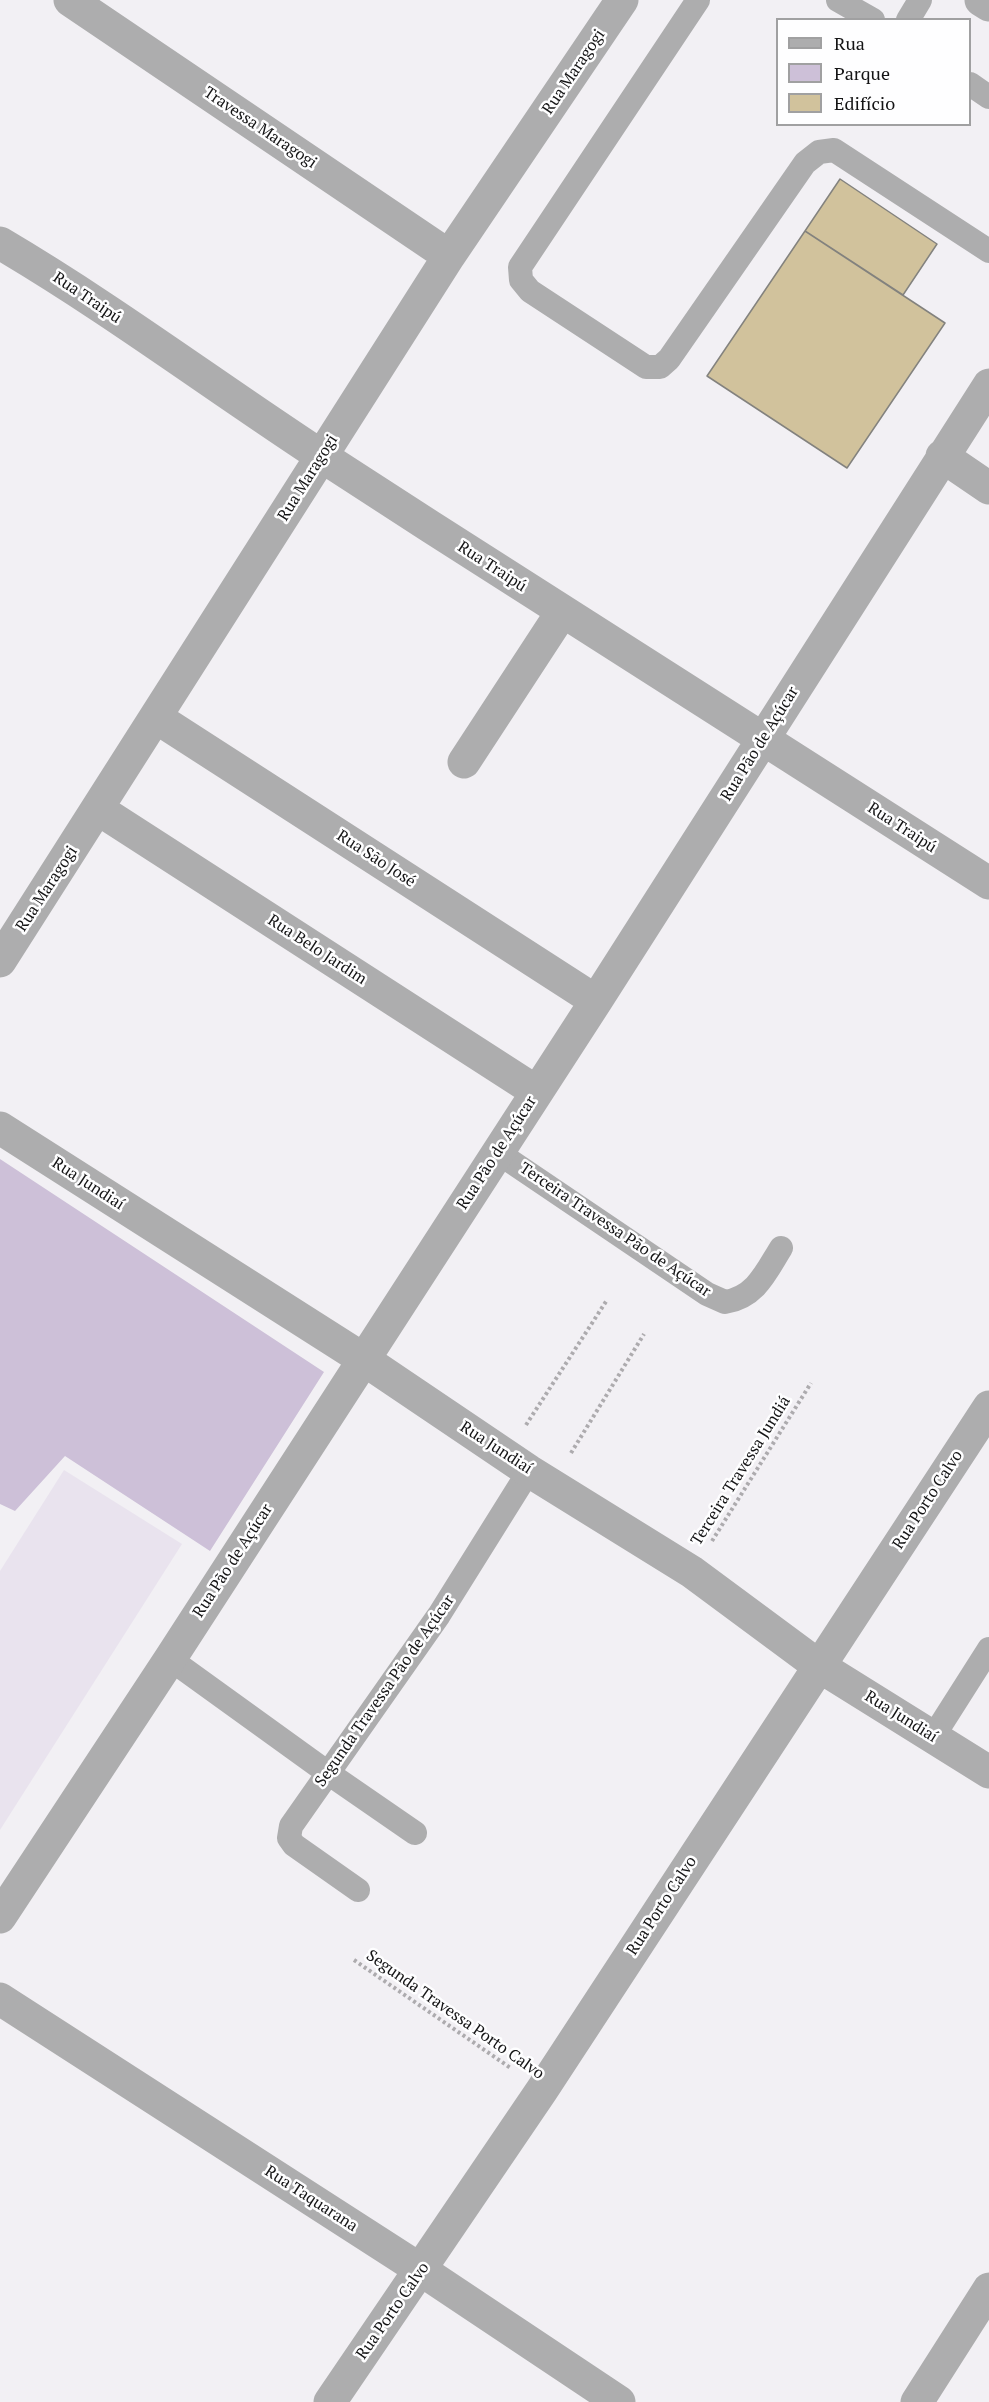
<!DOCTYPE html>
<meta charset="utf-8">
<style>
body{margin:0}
#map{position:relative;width:989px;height:2402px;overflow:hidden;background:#f2f0f4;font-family:"PT Serif",serif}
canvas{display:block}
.legend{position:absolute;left:776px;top:18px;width:195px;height:108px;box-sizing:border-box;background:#fefeff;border:2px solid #a0a0a1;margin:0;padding:8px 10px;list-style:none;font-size:18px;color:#141415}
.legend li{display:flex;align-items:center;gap:12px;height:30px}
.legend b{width:30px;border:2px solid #a0a0a1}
</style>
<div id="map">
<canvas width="989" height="2402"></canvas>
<ul class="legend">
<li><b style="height:8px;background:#adadae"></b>Rua</li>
<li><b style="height:16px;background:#cdc0d8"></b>Parque</li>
<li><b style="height:16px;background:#d1c29c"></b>Edifício</li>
</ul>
</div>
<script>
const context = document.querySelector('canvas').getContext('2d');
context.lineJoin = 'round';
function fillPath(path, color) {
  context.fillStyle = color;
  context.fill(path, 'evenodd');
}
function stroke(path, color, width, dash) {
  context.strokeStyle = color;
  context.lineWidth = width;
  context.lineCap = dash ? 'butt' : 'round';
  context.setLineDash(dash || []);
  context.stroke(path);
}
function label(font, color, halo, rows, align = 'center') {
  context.font = font + ' "PT Serif",serif';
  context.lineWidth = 5;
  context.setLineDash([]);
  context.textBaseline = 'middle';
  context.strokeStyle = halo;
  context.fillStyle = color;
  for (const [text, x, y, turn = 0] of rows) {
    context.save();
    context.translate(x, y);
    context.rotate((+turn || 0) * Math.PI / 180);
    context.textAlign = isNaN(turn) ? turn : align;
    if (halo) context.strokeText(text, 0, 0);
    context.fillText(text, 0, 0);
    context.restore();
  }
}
const built = new Path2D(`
 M64,1470L182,1544L0,1830V1571Z`);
const green = new Path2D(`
 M0,1159L324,1372L210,1551L65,1456L15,1511L0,1504Z`);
const building = new Path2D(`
 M840,179L937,244L903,295L805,231Z
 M805,231L945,323L847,468L707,376Z`);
const path = new Path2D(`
 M526,1425L607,1300
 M571,1453L644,1334
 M712,1541L811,1383
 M354,1960L512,2069`);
const lane = new Path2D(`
 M698,0L520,267L521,280L530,291L646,367H660L669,359L805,163L819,152L834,150L989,251
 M838,0L873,20
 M908,20L920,0
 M970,84L989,97
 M497,1152L707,1294L725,1302C756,1297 766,1272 781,1248
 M170,1659L328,1773L415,1833
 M933,1737L989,1649
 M358,1890L294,1845L289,1838L291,1826L439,1615L529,1471`);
const street = new Path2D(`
 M70,0L449,256
 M981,0L989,5
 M0,243C112,309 217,388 326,459C546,602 768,742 989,883
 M942,456L989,488
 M157,718L596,1001
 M464,762L562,612
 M98,809L537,1092
 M0,961L449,256L622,0
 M0,1128L363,1359L529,1471L692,1572L819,1666L989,1772
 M0,1917L170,1659L596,1001L989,385
 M0,1999L421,2270L619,2402
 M330,2402L542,2090L989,1407
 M917,2402L989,2289`);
const streetNames = [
 ["Rua Maragogi",574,72,-56],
 ["Travessa Maragogi",260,128,34],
 ["Rua Traipú",87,298,34],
 ["Rua Maragogi",308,478,-58],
 ["Rua Traipú",492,567,33],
 ["Rua Pão de Açúcar",760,744,-58],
 ["Rua Traipú",902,828,33],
 ["Rua São José",376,859,33],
 ["Rua Maragogi",47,889,-57],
 ["Rua Belo Jardim",317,950,33],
 ["Rua Pão de Açúcar",497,1153,-57],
 ["Rua Jundiaí",88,1184,33],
 ["Terceira Travessa Pão de Açúcar",615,1230,34],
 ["Rua Jundiaí",496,1448,33],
 ["Terceira Travessa Jundiá",741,1471,-58],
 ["Rua Porto Calvo",928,1500,-57],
 ["Rua Pão de Açúcar",233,1561,-57],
 ["Segunda Travessa Pão de Açúcar",385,1691,-55],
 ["Rua Jundiaí",901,1717,32],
 ["Rua Porto Calvo",662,1906,-57],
 ["Segunda Travessa Porto Calvo",455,2015,35],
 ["Rua Taquarana",311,2199,33],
 ["Rua Porto Calvo",393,2311,-55]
];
fillPath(built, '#e9e3ee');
fillPath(green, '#cdc0d8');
fillPath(building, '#d1c29c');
stroke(building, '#83827e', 1.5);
stroke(path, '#adabae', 4, [3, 3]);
stroke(lane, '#adadae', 24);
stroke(street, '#adadae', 33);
label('16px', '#141415', '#fefeff', streetNames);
</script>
